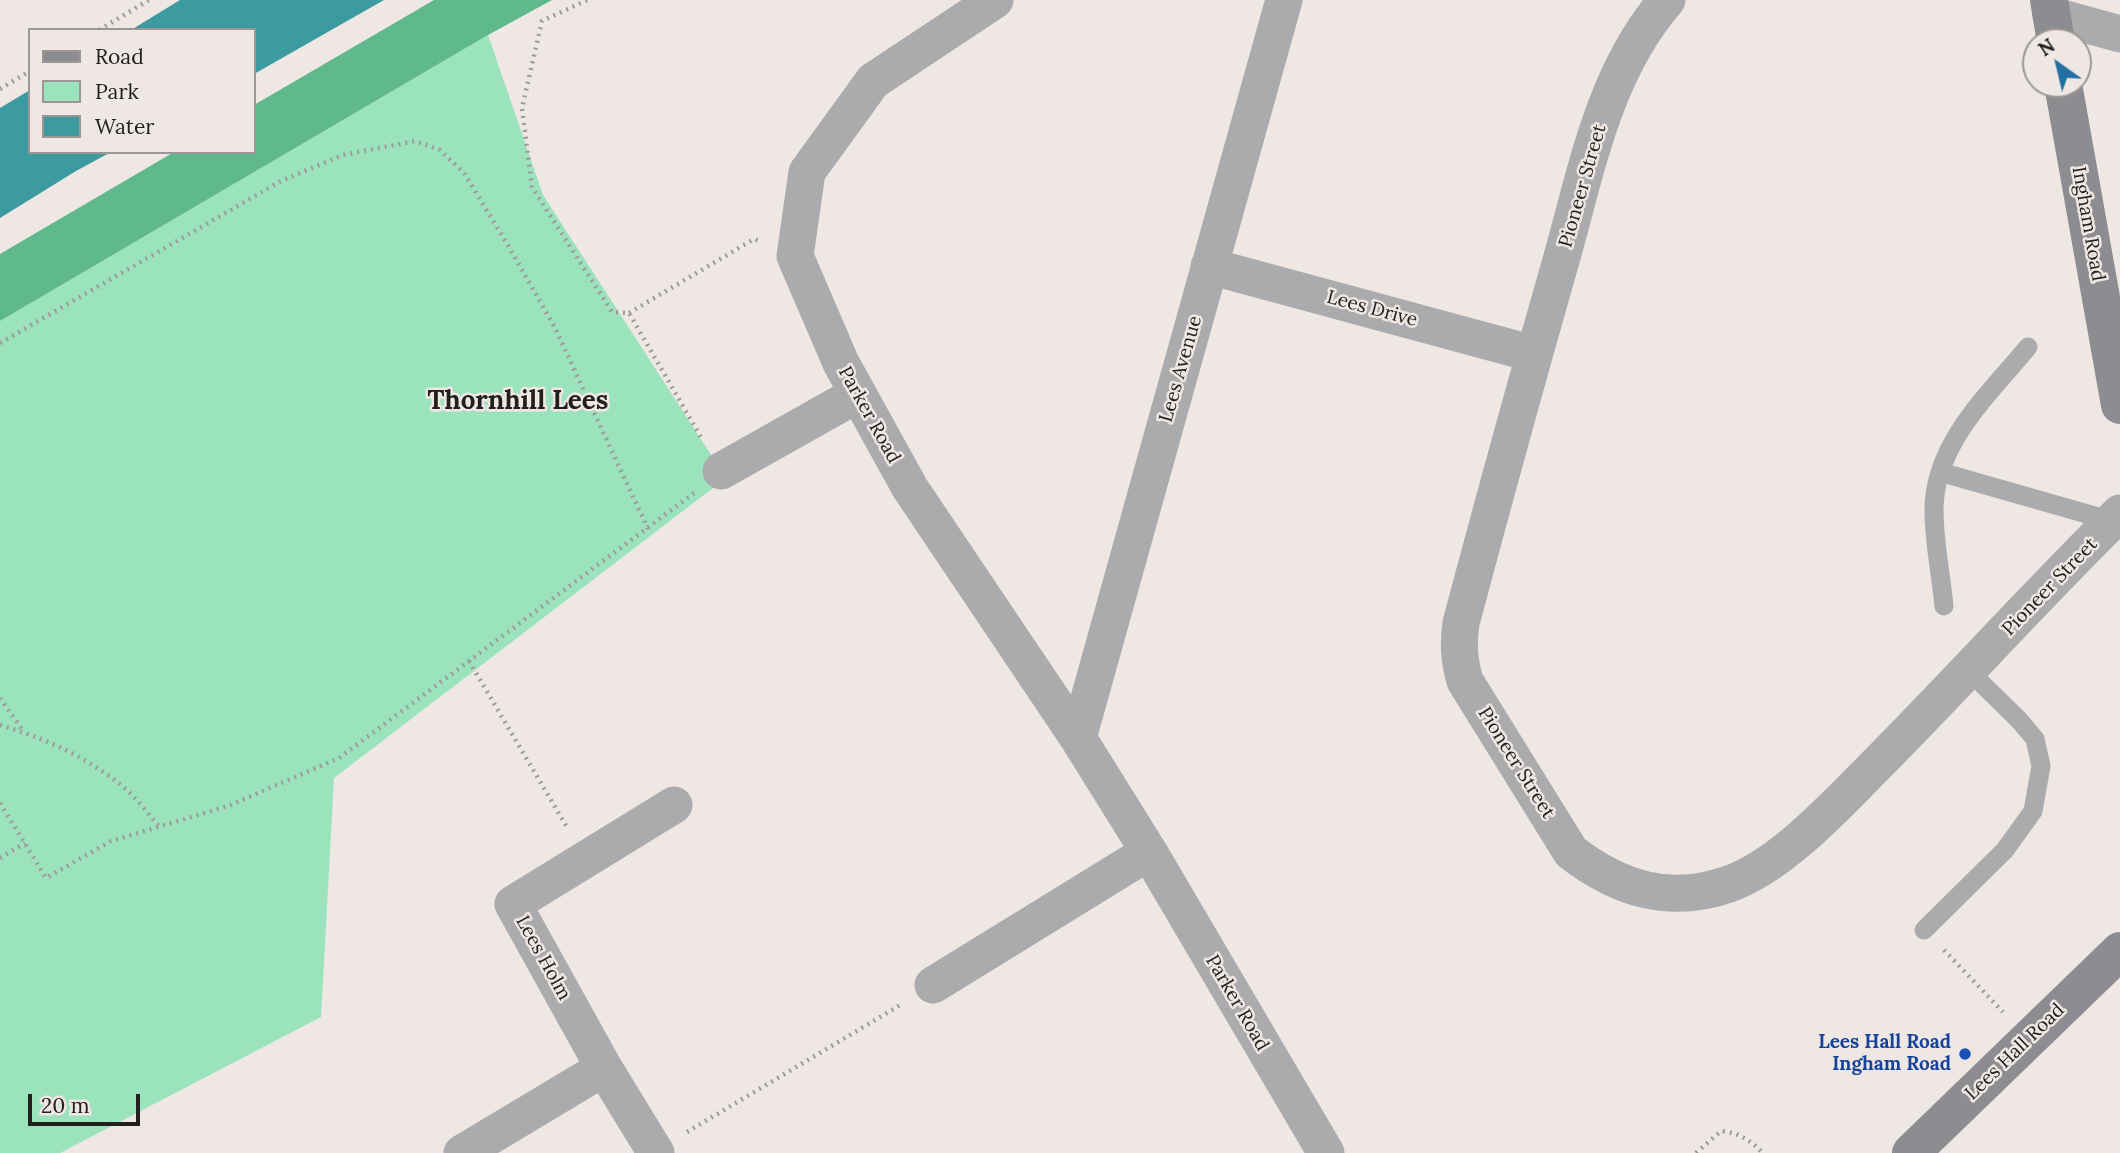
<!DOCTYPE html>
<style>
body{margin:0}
#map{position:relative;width:2120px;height:1153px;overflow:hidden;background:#eee7e3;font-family:Lora,serif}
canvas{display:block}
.legend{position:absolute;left:28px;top:28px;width:228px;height:126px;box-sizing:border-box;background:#eee7e3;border:2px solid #9c9794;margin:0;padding:9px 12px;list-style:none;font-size:21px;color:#22201e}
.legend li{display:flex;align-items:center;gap:14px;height:35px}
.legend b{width:35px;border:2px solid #9c9794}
.north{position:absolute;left:2022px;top:28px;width:70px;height:70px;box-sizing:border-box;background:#eee7e3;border:2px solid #9c9794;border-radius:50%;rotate:326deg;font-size:19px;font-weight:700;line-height:28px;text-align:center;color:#22201e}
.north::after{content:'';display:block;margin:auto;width:24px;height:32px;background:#246fa2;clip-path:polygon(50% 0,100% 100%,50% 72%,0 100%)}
.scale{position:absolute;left:28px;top:1094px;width:112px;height:32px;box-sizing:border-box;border:4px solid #22201e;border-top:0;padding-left:9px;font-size:21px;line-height:24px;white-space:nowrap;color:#22201e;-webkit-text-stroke:5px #eee7e3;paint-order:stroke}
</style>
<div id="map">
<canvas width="2120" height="1153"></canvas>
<ul class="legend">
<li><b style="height:9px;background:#8d8c90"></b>Road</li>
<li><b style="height:19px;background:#9ae3bc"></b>Park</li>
<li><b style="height:19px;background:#3c9aa1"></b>Water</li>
</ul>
<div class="north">N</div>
<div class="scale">20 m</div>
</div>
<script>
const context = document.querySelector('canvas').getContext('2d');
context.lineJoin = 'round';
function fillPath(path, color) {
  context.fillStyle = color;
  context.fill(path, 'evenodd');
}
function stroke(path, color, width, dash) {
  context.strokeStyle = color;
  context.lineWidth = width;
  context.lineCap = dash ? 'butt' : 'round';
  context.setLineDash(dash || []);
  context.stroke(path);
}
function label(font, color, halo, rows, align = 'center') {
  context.font = font + ' Lora,serif';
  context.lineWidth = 5;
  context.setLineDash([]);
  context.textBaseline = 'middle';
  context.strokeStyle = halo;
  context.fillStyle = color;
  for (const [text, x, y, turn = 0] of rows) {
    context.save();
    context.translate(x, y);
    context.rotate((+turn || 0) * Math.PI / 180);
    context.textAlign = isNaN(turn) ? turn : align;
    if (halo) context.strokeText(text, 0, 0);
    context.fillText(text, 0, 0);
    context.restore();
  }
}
const green = new Path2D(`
 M488,35L543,195L726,478L334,778L321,1017L60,1153H0V321Z`);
const forest = new Path2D(`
 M434,0H552L488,35L0,321V254L174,152H254V105Z`);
const water = new Path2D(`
 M180,0H384L254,74V30H131Z
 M30,90V152H111L76,171L0,218V108Z`);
const path = new Path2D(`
 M587,0L542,21L522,108L532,187L612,312L629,313L702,439
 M99,30L149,0
 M0,89L30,71
 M629,313L754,239L762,242
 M0,343L281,181L343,155L415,141L440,150L464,173L509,247L554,326L648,529
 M469,661L568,829
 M0,698L24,732
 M0,725C44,738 87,757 122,786C136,797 147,813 159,826
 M0,803L46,878L111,841L228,806L339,758L694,493
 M0,858L25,843
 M1944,950L2003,1012
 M687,1132L902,1004
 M1696,1153L1721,1131C1739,1133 1750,1140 1763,1153`);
const lane = new Path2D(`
 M1940,472L2112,521
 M1944,606C1941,575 1934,542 1934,510C1934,444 1989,394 2028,347
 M1924,930L2005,850L2033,811L2041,766L2035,739L2019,720L1969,671`);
const street = new Path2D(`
 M995,0L873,81L807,172L795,256L841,363L910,488L1078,738L1149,852L1326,1153
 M1667,0C1603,73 1586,173 1560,264C1526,383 1493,503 1461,623C1458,644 1459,660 1465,681L1571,852C1619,889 1670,905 1729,884C1783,865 1840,801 1880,761C1961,679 2038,594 2120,513
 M2051,15L2120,34
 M1209,266L1534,354
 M721,471L858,394
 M1078,738L1284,0
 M933,985L1149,852
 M604,1068L513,904L674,805
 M462,1153L604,1068L656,1153`);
const secondary = new Path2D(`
 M2049,0L2056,42
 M2063,84L2120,405
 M1911,1153L2120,951`);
const markers = [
 [1965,1054,7,"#1a4fb4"]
];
const streetNames = [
 ["Pioneer Street",1583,186,-74],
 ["Ingham Road",2088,224,80],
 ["Lees Drive",1372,309,15],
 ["Lees Avenue",1181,369,-74],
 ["Parker Road",869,415,61],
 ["Pioneer Street",2050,587,-46],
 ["Pioneer Street",1516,763,58],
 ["Lees Holm",543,958,61],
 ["Parker Road",1237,1003,60],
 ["Lees Hall Road",2015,1052,-44]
];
const transitNames = [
 ["Lees Hall Road",1951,1043],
 ["Ingham Road",1951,1065]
];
const districtNames = [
 ["Thornhill Lees",518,402]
];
fillPath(green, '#9ae3bc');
fillPath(forest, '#5fb98c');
fillPath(water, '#3c9aa1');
stroke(path, '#a09b98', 4.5, [2, 5]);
stroke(lane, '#abaaad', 19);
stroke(street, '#abaaad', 37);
stroke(secondary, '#8d8c90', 38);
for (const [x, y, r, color] of markers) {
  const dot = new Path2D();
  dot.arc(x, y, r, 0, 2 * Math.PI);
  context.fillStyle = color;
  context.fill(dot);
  stroke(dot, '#eee7e3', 2.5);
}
label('19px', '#22201e', '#eee7e3', streetNames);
label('bold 19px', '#164399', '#eee7e3', transitNames, 'right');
label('bold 26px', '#22201e', '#eee7e3', districtNames);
</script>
